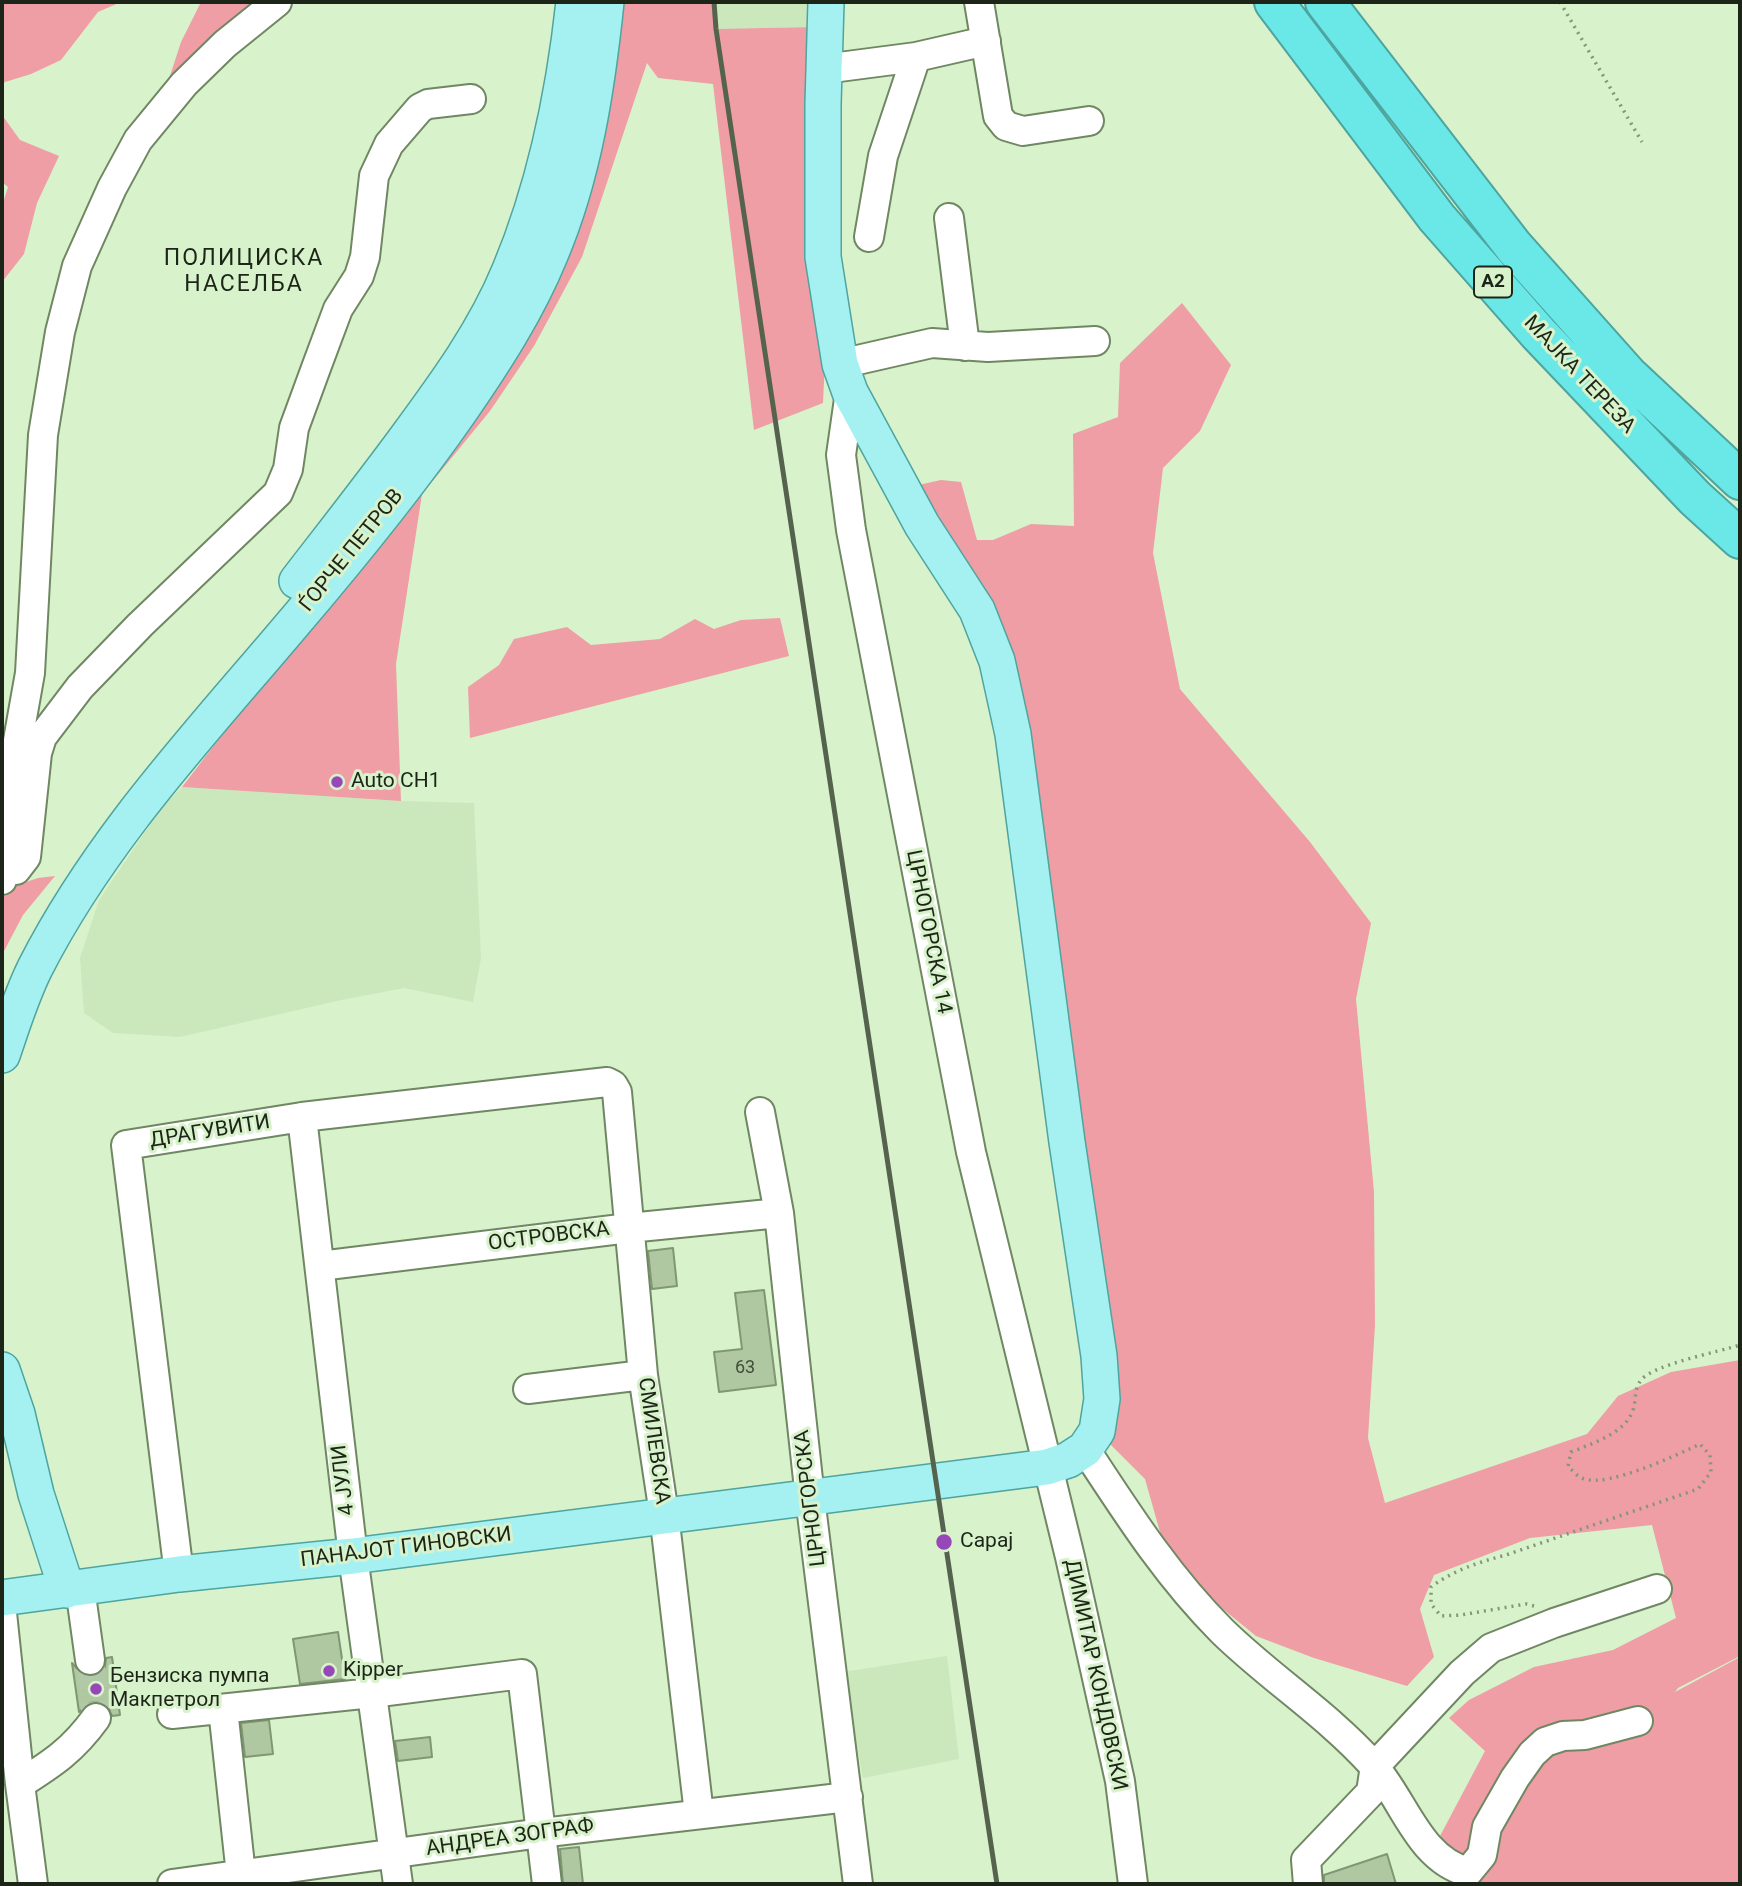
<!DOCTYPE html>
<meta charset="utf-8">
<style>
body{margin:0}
#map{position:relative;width:1742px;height:1886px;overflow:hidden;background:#d8f2cb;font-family:Roboto,sans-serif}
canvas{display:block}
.frame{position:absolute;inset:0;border:4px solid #1c2517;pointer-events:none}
</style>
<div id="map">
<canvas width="1742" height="1886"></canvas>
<div class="frame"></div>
</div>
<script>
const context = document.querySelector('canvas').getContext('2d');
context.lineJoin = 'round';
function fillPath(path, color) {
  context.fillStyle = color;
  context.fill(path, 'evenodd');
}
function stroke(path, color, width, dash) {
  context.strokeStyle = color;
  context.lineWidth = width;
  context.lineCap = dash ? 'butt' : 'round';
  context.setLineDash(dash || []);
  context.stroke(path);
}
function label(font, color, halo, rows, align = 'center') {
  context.font = font + ' Roboto,sans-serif';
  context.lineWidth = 6;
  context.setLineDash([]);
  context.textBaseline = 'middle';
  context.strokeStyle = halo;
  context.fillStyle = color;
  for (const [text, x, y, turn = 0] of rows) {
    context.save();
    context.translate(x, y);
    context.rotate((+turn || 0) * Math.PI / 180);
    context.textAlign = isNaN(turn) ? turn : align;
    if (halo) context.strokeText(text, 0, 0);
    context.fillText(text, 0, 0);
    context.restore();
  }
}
const built = new Path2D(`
 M714,2H817L815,27L716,29Z
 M182,787L401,801L474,803L481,958L473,1002L404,988L341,1000L180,1037L113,1033L84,1013L80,958L99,900L160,810Z
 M947,1656L959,1759L863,1778L843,1672Z`);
const green = new Path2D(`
 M2,2H121L98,12L61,60L31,74L2,83Z
 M201,2H292L241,40L150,119L169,79L181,42Z
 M558,2H714L716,29L815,27L826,338L823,403L754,430L713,84L658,78L647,63L582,257L534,346L490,411L422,494L396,664L401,801L182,787L239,713L392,443L492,280L539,130Z
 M2,115L20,140L59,156L37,203L24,254L2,282V206L8,187L2,182Z
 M1182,303L1231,365L1200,431L1163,468L1153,553L1180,689L1310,842L1371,923L1356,999L1374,1192L1375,1325L1368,1438L1385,1503L1587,1434L1618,1396L1671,1372L1740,1360V1656L1678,1688L1675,1692L1740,1657V1884H1476L1495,1829L1468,1861L1446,1850L1440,1836L1485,1751L1449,1718L1469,1700L1534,1667L1613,1650L1676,1618L1652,1525L1530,1538L1434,1575L1420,1609L1434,1657L1407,1686L1314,1658L1256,1636L1202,1592L1162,1539L1145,1479L1108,1442L1025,725L1013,651L976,576L914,486L941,480L961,482L977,540H993L1031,524L1074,526L1073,434L1118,417L1120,363Z
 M780,618L789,656L470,738L468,687L499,665L514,639L567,627L591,645L660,639L695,619L714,629L741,620Z
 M55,876L23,915L2,955V890L38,878Z`);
const building = new Path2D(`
 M673,1248L677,1286L652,1289L648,1251Z
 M764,1290L776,1385L719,1392L714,1352L742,1349L735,1293Z
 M338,1632L345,1679L300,1684L293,1639Z
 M112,1657L120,1715L112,1716L107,1705L97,1702L89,1703L79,1712L72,1663L83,1675L93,1676L100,1673L105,1667L106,1658Z
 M269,1720L273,1754L245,1757L241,1723Z
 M430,1737L432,1757L398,1761L395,1741Z
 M579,1847L583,1884H563L560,1849Z
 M1387,1854L1396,1884H1324V1875Z`);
const minorTunnel = new Path2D(`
 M90,1660L96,1718`);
const path = new Path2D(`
 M1560,2L1642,142
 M1534,1606L1526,1604L1461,1615L1441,1616L1431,1604V1587C1454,1570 1479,1562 1506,1555L1698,1489L1711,1472L1710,1455L1700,1444C1677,1455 1609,1487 1585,1479C1578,1478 1573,1471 1568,1466L1571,1452C1591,1444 1626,1433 1633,1410C1637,1399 1633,1389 1642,1379C1656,1364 1718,1352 1740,1345`);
const minor = new Path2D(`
 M979,2L998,116L1006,126L1023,131L1089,121
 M824,69L916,57L986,41
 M949,218L965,346
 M869,237L883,156L916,57
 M840,364L932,343L988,347L1095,341
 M850,392L841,455L851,530L971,1152L1070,1557L1120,1781L1133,1884
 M4,870L9,791L30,673L43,435L60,332L77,266L112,188L138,140L184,84L225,44L277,2
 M2,880L4,870H16L26,857L37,753L42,737L80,687L140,625L278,493L288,469L294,428L316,368L338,309L359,276L365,257L374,176L389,144L420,108L428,104L471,99
 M760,1112L779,1213L810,1498L858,1884
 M302,1117L353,1556L398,1884
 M320,1266L629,1228L779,1213
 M528,1389L643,1375
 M1085,1449C1127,1513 1167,1576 1222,1631C1270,1678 1327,1714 1372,1764C1404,1799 1418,1859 1468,1872L1482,1855L1487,1827L1515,1778L1532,1754L1545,1742L1563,1736L1585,1735L1638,1721
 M179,1574L126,1145L302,1117L607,1082L613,1085L617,1092L643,1375L664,1514L699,1814
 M80,1588L90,1660
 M2,1613L20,1784L33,1884
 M223,1709L242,1884
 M172,1714L372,1693L522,1674L547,1884
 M20,1784C53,1763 73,1750 96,1718
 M172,1884L541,1833L848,1797
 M1308,1884L1306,1860L1371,1792L1375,1766L1462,1673L1491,1648L1554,1623L1657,1589`);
const major = new Path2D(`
 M297,581C334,533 371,486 407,437C446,384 485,331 510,270C546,184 564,94 574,2
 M2,1055C12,1026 21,996 35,968C100,840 199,735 291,626C350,557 408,486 460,411C494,362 527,311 550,255C584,175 597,88 606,2
 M2,1370L17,1414L36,1494L67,1590
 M2,1598L179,1574L353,1556L1047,1467L1068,1460L1085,1449L1097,1431L1102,1399L1099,1356L1067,1142L1013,734L997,661L977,610L922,525L850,392L840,364L823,257V104L826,2`);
const highway = new Path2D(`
 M1274,2L1437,218L1538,333L1695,498L1740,539
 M1325,2L1514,247L1627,374L1740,480`);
const rail = new Path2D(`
 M714,2L716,29L997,1884`);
const markers = [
 [337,782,7,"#9748b8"],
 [944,1542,9,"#9748b8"],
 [329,1671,7,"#9748b8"],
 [96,1689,7,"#9748b8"]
];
const numberNames = [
 ["63",745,1368]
];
const shields = [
 [1493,282,38]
];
const shieldNames = [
 ["A2",1493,282]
];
const streetNames = [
 ["МАЈКА ТЕРЕЗА",1579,375,47],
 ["ЃОРЧЕ ПЕТРОВ",352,551,-51],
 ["ЦРНОГОРСКА 14",928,932,79],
 ["ДРАГУВИТИ",210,1132,-9],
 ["ОСТРОВСКА",549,1237,-7],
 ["СМИЛЕВСКА",653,1441,82],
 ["4 ЈУЛИ",344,1480,-97],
 ["ЦРНОГОРСКА",811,1498,-97],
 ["ПАНАЈОТ ГИНОВСКИ",406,1548,-7],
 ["ДИМИТАР КОНДОВСКИ",1095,1675,78],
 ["АНДРЕА ЗОГРАФ",510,1838,-8]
];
const poiNames = [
 ["Auto CH1",351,782],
 ["Сарај",960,1542],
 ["Kipper",343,1671],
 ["Бензиска пумпа",110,1677],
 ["Макпетрол",110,1701]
];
const neighbourhoodNames = [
 ["ПОЛИЦИСКА",244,259],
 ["НАСЕЛБА",244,285]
];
fillPath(built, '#cae8bb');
fillPath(green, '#ee9ea4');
fillPath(building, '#afc8a2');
stroke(building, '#809773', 2);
stroke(minorTunnel, '#b2c9a7', 28, [28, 14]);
stroke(minor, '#708763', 32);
stroke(major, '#4ea49e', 38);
stroke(highway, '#4ea49e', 42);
stroke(path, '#84967a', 3.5, [2, 5]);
stroke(minor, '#fff', 28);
stroke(major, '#a5f1f1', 35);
stroke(highway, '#69e8e7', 38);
stroke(rail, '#55634e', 5);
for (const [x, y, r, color] of markers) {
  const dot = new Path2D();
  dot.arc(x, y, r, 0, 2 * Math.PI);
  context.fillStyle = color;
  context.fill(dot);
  stroke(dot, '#d8f2cb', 2.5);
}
label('18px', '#414e3a', null, numberNames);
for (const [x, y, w] of shields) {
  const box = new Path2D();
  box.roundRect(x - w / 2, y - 15.5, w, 31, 5);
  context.fillStyle = '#d8f2cb';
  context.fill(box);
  stroke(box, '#1c2517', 2);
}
label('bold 19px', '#1c2517', null, shieldNames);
label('21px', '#1c2517', '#d8f2cb', streetNames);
label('21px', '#1c2517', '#d8f2cb', poiNames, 'left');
context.letterSpacing = '2px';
label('23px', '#1c2517', '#d8f2cb', neighbourhoodNames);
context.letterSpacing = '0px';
</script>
